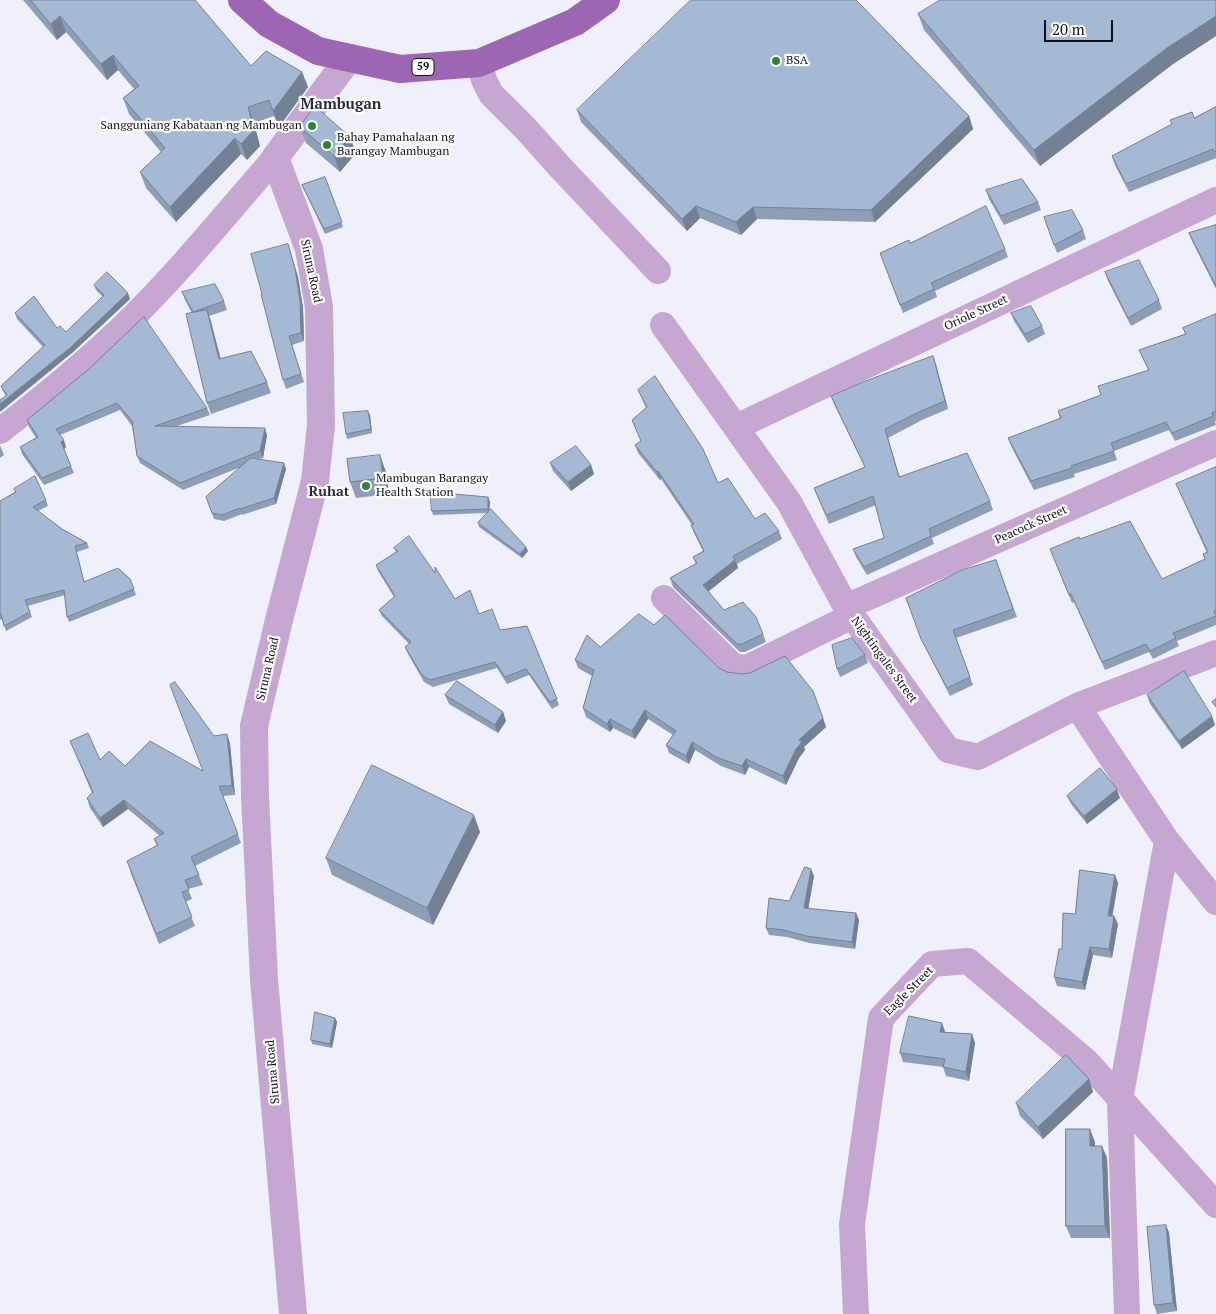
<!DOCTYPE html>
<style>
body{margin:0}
#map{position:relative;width:1216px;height:1314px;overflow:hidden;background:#f0f0fd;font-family:"PT Serif",serif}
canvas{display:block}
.scale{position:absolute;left:1044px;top:20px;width:69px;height:22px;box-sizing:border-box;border:2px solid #11111c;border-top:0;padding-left:6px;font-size:15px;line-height:18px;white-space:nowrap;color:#11111c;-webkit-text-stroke:4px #fefefe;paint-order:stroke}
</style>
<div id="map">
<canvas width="1216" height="1314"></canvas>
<div class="scale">20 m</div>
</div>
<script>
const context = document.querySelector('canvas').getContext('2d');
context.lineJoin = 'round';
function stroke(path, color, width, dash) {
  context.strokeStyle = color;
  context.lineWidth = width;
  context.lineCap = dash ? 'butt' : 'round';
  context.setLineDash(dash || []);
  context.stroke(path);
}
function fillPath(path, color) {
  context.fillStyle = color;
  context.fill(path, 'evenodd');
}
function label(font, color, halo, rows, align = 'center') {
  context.font = font + ' "PT Serif",serif';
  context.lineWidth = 4.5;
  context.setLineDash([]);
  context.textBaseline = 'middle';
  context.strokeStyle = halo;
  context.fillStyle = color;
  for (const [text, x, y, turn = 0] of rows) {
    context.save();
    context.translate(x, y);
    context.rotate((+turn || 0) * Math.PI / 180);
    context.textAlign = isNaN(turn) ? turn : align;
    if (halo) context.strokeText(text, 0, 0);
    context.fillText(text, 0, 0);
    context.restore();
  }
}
const minor = new Path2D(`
 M479,63L484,80L491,94L527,130L560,167L658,271
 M663,325L789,502L846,607L948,750L978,757L1077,706L1216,653
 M736,427L1216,200
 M0,431C44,397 88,361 128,322C180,271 227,213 275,158
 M664,598L733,666L747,668L852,616
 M846,607L1216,443
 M1077,706L1167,841L1216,902
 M856,1314L852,1224L881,1018L932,964L968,961L1087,1062L1216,1205
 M1127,1314L1120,1100L1167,841`);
const tertiary = new Path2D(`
 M293,1314L264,979L255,796L254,726L279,620L315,481L321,425L319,307L309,249L275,158L349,58`);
const primary = new Path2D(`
 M242,0L269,24L318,51L400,69L479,63L575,22L606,0`);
const wall = new Path2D(`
 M23,0H195L251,66L302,72L308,87L279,127L274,116L254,123L260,146L247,160L241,154L176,222L146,188L140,172L161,152L129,114L123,98L134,89L118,70L107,80L66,32L57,40Z
 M1216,0V36L1173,64L1040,166L924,30L918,14Z
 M1216,107V158L1129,192L1115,165L1112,156Z
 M577,110L969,116L973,129L875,222L757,219L741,235L700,218L687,231L581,122Z
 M300,127L350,137L356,153L340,172L306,143Z
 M325,177L343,227L325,234L302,185Z
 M986,190L1038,202L1041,210L1004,225L989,199Z
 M1044,217L1083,230L1086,239L1057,253Z
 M1216,225V289L1192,241L1189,233Z
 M910,243L1005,249L1008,257L935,291L937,297L903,313L880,253Z
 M288,244L298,277L303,308L304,341L292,345L304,382L286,389L283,380L262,294Z
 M1105,272L1159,300L1162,309L1131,326L1108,281Z
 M94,285L130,299L72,353L6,396L3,391L1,386L43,347L17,319L15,313L57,328L66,332L103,297L96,290Z
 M182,292L224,301L227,310L209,316L221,359L267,382L271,393L211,414L207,403L192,313L185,300Z
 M1011,313L1042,326L1045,334L1028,343L1014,321Z
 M1216,314V421H1215L1216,425L1175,441L1169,430L1114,451L1117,460L1074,474L1075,477L1034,490L1011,446L1008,438L1060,419L1058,411L1101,395L1148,370L1139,350L1185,334L1183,328Z
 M933,356L948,409L924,419L888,438L899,476L990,501L993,510L932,538L934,544L867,575L856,557L853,549L884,538L876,505L829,524L814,488L865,467L834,404L831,396Z
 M89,369L207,408L210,415L177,426L267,435L263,458L259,459L286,469L276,504L242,515V514L224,521L214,519L206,497L241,467L183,490L140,463L137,456L132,426L120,410L60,435L66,447L64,449L74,473L44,485L22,454L20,447L36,438L29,427L27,420Z
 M638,390L718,483L755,519L779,531L782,539L737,564L738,568L708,592L724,610L763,634L766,642L745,652H740L673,587L670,578L696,564L693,557L703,551L694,533L691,525H692L661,479L660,480L638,453L635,445L641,441L632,420L646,408Z
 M370,415L372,433L347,439L346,434Z
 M0,445L4,455L0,458Z
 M550,463L591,465L594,474L571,491L553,471Z
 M1216,467V625L1177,641L1179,646L1153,659L1149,652L1105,670L1074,602L1072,603L1050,549L1080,539L1162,579L1205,559L1207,553L1180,493L1176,484Z
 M386,472L389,494L356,498L350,482Z
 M14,489L46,500L48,506L38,511L62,529L87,543L89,548L77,552L84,581L130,579L136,595L69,622L67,617L65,595L28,606L32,617L6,631L2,619L0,620V501L15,492Z
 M488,497L490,502L489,511L526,547L528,551L522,558L479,527L478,523L487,513L433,515L432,511Z
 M394,548L455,599L479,614L500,630L527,626L559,705L552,709L529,675L507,684L497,668L433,687L424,682L408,654L405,647L409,644L382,616L379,610L394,597L378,571L376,565L396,552Z
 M996,560L1017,617L956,638L973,685L950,696L925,647L906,598Z
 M600,647L719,668L727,672L813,691L826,727L804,747L805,750L799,758L786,785L749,767L745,775L721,766L695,750L689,764L669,753L666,745L673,735L648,719L635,739L613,728L610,732L586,717L583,708L592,676L578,668L575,660Z
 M865,655L868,663L840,677L837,669Z
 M445,695L503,712L506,721L498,733L449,704Z
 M1147,695L1215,725L1182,749L1150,704Z
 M227,734L230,744L235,795L223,796L241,843L195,866L203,885L188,889L192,899L185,902L195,926L159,944L130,871L157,846L154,839L160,836L128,809L103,827L90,808L87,798L92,793L70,741L100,760L125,766L202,771L214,736Z
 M1067,796L1120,798L1087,824L1071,804Z
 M480,832L433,925L332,875L326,858Z
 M1115,875L1118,883L1112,916H1114L1118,924L1112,958L1093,955L1085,990L1057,986L1054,977L1062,949L1075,914Z
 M814,876L808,909L856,913L859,920L855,949L809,943L787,937L769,935L766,928L789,901Z
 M335,1018L337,1022L332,1048L312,1044L311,1040Z
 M942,1023L944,1032L972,1034L975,1043L969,1081L946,1076L943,1067L903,1062L900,1053Z
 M1089,1079L1093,1092L1043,1139L1020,1116L1016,1103Z
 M1095,1142V1146H1102L1107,1158L1110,1238H1071L1066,1226Z
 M1166,1225L1169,1233L1177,1311L1157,1314L1154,1305Z`);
const shadedWall = new Path2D(`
 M60,16L66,32L57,40L51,24Z
 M1216,16V36L1173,64L1040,166L1034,150L1167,48Z
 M113,55L118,70L107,80L101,64Z
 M302,72L308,87L279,127L273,111Z
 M248,107L254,123L260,146L247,160L241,144Z
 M969,116L973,129L875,222L871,210Z
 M350,137L356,153L340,172L334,156Z
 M235,138L241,154L176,222L170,207Z
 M696,206L700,218L687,231L682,219Z
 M753,207L757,219L741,235L736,222Z
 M288,244L298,277L303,308L304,341L301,333Z
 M128,293L130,299L72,353L0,412V404Z
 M207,310L211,321L223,370L219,359Z
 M933,356L936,364L948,409L945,401Z
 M368,411L370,415L372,433L371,429Z
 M265,428L267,435L263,458L260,451Z
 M885,429L888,438L902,485L899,477Z
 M64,440L66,447L64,449L61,442Z
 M380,455L386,472L389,494L383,478Z
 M284,463L286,469L276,504L274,498Z
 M591,465L594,474L571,491L568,482Z
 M658,471L661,479L660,480L657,472Z
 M488,497L490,502L489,513L488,509Z
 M526,547L528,551L522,558L520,554Z
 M735,560L738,568L706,593L703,585Z
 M645,710L648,719L635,739L632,731Z
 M503,712L506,721L498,733L495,725Z
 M1212,716L1215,725L1182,749L1179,741Z
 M823,718L826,727L804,747L805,750L799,758L786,785L783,776L799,740Z
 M610,719L613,728L610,732L607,724Z
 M227,734L230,744L235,795L232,786Z
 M692,742L695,750L689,764L686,756Z
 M746,759L749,767L745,775L742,766Z
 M1117,789L1120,798L1087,824L1084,816Z
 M124,800L128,809L103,827L100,818Z
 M474,815L480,832L433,925L427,908Z
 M811,869L814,876L807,916L804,908Z
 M1115,875L1118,883L1111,924L1108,916Z
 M856,913L859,920L855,949L852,942Z
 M1114,916L1118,924L1112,958L1109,949Z
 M1090,947L1093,955L1085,990L1082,982Z
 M335,1018L337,1022L332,1048L330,1044Z
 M942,1023L945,1031L943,1040L940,1032Z
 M972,1034L975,1043L969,1081L966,1072Z
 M1089,1079L1093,1092L1043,1139L1038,1127Z
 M1090,1129L1095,1142V1158L1090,1146Z
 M1102,1146L1107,1158L1110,1238L1105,1226Z
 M1166,1225L1169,1233L1177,1311L1173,1303Z`);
const building = new Path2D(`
 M31,0H195L251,66L266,51L302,72L273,111L269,100L248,107L254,130L241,144L235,138L170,207L140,172L165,148L123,98L139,86L113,55L101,64L60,16L51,24Z
 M691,0H856L969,116L871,210L753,207L736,222L696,206L682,219L577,110Z
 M940,0H1216V16L1167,48L1034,150L918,14Z
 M315,106L350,137L334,156L300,127Z
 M1216,107V151L1214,152L1213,149L1126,184L1112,156L1172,124L1170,120L1192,112L1194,118Z
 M325,177L342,222L324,229L302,185Z
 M1022,179L1038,202L1001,216L986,190Z
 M986,206L1005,249L931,283L934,289L900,305L880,253L909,240L910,243Z
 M1072,210L1083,230L1054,245L1044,217Z
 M1216,225V286L1189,233Z
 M288,244L295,269L300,300L301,333L289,336L301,374L283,380L261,294H262L251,254Z
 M1139,260L1159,300L1128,318L1105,272Z
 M107,272L128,293L70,348L0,404V400L7,395L1,386L45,345L15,313L34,296L57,328L60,326L66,332L104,295L94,285Z
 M215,284L224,301L193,312L182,292Z
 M1031,306L1042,326L1025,334L1011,313Z
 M207,310L219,359L251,351L267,382L207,403L186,314Z
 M1216,314V411L1212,413L1213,416L1172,433L1166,422L1111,443L1114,451L1071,466L1072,468L1031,481L1008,438L1061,418L1058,411L1101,395L1098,386L1149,370L1139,350L1186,334L1183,328Z
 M144,317L207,408L155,426L265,428L260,451L180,483L137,456L132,421L117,403L56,429L64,440L61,442L71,466L42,478L20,447L38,437L27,420L89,369Z
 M933,356L945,401L921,411L885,429L899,477L967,453L990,501L929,529L931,536L864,567L853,549L884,538L873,496L826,515L814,488L865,467L831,396L863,382Z
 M655,376L703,449L718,483L728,478L755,519L765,513L779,531L733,556L735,560L703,585L724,610L743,602L756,617L763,634L742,644H737L670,578L697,563L693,557L704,551L691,525L694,524L658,471L657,472L635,445L641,441L632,420L647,407L638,390Z
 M368,411L371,429L346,434L343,413Z
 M576,446L591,465L568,482L550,463Z
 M380,455L383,478L350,482L347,459Z
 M251,458L284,463L274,498L240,509V508L222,515L212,513L206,497Z
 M1216,467V610L1214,611L1216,616L1173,633L1176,638L1150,651L1146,644L1102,662L1071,594L1069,595L1050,549L1079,537L1080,539L1130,521L1162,579L1205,559L1203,554L1208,552L1176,484Z
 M35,476L46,500L33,507L62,529L87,543L75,546L84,582L118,568L130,579L134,589L67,617L64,590L25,600L30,612L4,626L1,614H0V501L16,492L14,489Z
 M430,492L488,497V509L432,511Z
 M491,509L526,547L520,554L478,523Z
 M409,536L435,573V567L455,599L470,590L479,614L492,609L500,630L527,626L557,699L550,702L526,669L505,677L495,662L430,680L422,675L405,647L411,642L379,610L395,596L376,565L398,551L394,548Z
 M996,560L1013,609L953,630L970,677L947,688L921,639L906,598L962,570Z
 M639,614L654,625L665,615L719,668L727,672L742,674L750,673L785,656L813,691L823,718L799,740L802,742L796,749L783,776L746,759L742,766L718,758L692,742L686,756L666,745L676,731L645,710L632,731L610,719L607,724L583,708L594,670L575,660L587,635L600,647Z
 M852,638L865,655L837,669L832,645Z
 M1184,671L1212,716L1179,741L1147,695Z
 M457,681L503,712L495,725L445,695Z
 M175,682L214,736L227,734L232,786H219L238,834L191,857L199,875L185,880L189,890L182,892L192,917L156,934L127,861L158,845L154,839L164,833L124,800L100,818L87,798L93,792L70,741L88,733L100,760L109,751L125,766L150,741L203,771L170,685Z
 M1216,699V707L1212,702Z
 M372,765L474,815L427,908L326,858Z
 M1100,768L1117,789L1084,816L1067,796Z
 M805,867L811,869L804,908L856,913L852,942L806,936L784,930L766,928L769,898L789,901Z
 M1080,870L1115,875L1108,916H1114L1109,949L1090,947L1082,982L1054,977L1059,949H1062L1063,913L1075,914Z
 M315,1012L335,1018L330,1044L311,1040Z
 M909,1016L942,1023L940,1032L972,1034L966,1072L943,1067L945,1059L900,1053Z
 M1066,1055L1089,1079L1038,1127L1016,1103Z
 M1066,1129H1090V1146H1102L1105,1226H1066Z
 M1166,1225L1173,1303L1154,1305L1147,1227Z`);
const markers = [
 [776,61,5,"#2e8433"],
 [312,126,5,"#2e8433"],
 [327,145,5,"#2e8433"],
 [366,486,5,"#2e8433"]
];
const shields = [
 [423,67,22]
];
const shieldNames = [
 ["59",423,67]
];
const poiNames = [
 ["BSA",786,61],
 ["Sangguniang Kabataan ng Mambugan",302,126,"right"],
 ["Bahay Pamahalaan ng",337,138],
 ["Barangay Mambugan",337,152],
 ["Mambugan Barangay",376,479],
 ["Health Station",376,493]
];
const streetNames = [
 ["Siruna Road",311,271,78],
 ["Oriole Street",976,313,-25],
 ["Peacock Street",1031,525,-24],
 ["Nightingales Street",884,660,54],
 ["Siruna Road",268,669,-77],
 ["Eagle Street",909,991,-45],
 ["Siruna Road",273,1072,-95]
];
const neighbourhoodNames = [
 ["Ruhat",329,492]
];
const quarterNames = [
 ["Mambugan",341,105]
];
stroke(minor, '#c5a7d1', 26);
stroke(tertiary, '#c5a7d1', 28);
stroke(primary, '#9d66b2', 28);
fillPath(wall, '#8e9eb6');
fillPath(shadedWall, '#748194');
fillPath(building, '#a5b8d4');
stroke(building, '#748194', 1);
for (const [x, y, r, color] of markers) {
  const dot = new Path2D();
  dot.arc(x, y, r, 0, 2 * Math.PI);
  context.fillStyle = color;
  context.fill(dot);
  stroke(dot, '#fefefe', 2);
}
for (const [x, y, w] of shields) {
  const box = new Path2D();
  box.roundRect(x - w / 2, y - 8.5, w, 17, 4);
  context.fillStyle = '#fefefe';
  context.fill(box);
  stroke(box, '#11111c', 1);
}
label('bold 11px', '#11111c', null, shieldNames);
label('12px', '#11111c', '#fefefe', poiNames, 'left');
label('12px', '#11111c', '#fefefe', streetNames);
label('bold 14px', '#2a2841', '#fefefe', neighbourhoodNames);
label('bold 15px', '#2a2841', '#fefefe', quarterNames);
</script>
